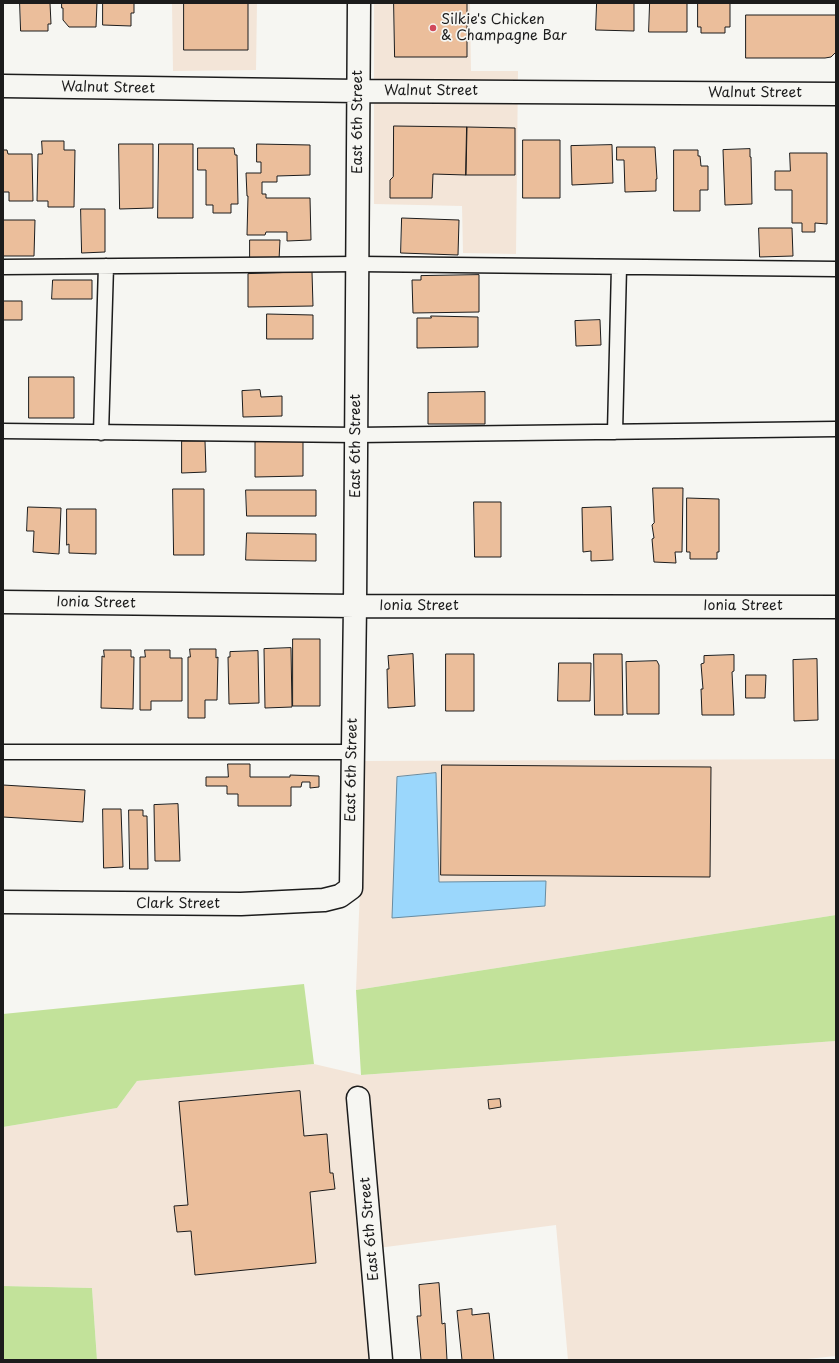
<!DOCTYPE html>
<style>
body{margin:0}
#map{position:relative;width:839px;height:1363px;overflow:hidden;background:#f6f6f2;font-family:"Playpen Sans",sans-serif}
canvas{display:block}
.frame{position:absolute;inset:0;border:4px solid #1c1c1c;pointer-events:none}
</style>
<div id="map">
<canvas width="839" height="1363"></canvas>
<div class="frame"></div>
</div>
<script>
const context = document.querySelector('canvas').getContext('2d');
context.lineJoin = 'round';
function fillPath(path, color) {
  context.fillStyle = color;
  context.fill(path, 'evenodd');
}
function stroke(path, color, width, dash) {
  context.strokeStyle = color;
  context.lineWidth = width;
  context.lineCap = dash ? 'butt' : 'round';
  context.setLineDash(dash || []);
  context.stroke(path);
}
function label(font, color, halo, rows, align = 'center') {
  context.font = font + ' "Playpen Sans",sans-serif';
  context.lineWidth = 3.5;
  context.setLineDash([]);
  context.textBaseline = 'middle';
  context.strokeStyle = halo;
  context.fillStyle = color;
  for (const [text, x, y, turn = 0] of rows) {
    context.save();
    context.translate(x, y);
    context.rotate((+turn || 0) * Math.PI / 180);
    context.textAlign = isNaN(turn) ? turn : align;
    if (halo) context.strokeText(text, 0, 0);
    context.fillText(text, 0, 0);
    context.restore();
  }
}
const built = new Path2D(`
 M172,3H257L256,70L173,71Z
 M374,3H470L471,71H518L516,254L463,253L462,206L374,204Z
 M836,759V915L356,990L365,761Z
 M836,1041V1356L797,1360H568L556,1225L378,1248L390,1360H97L92,1288L3,1286V1127L117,1108L137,1081L314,1064L361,1075Z`);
const green = new Path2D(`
 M836,915V1041L361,1075L356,990Z
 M304,984L314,1064L137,1081L117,1108L3,1127V1014Z
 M3,1286L92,1288L97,1360H3Z`);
const water = new Path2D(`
 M436,773L439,882L546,881L545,906L392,918L397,777Z`);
const building = new Path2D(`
 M20,3H50L51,24H48V31H21Z
 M62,3H97L96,27H69L63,20V8H62Z
 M103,3H134V13H131V26L103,25Z
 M184,3H248V50H184Z
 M394,3H467V57H395Z
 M597,3H634V31L596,30Z
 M650,3H687V32H649Z
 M698,3H730V27H725V33H701V27H698Z
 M746,15H836V52L831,57L825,58H746Z
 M394,126L467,127L466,175L433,174L432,198H390V180L393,177Z
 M467,127L515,128V175H466Z
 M523,140H560V198H523Z
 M42,141H64V150H75L74,207H48V201H37L38,154H42Z
 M119,144H153V208L120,209Z
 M159,144H193V218H158Z
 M257,144L310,145V175L277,176V182H262V194H266V198H310L311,240L287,241V232H266L265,235H247L248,196H247L246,173H261V162H257Z
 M612,145L613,183L572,185L571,146Z
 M617,147H655L657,179H656V191L625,192L624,160H617Z
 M198,148H234L235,155H237L238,204H231V213H213V205H206V170H198Z
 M750,149V157H751L752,204L725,205L723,150Z
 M3,150H7L8,154H32L33,201H9V192H3Z
 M674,150H698V156H700L701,166H708V190H700V211H674Z
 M790,153H827V224L815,223V232H802V223H792V190H775V171H790Z
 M81,209H105V252L82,253Z
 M402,218L459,220L458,255L401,253Z
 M3,220H35L34,256H3Z
 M759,228H792L793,256L760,257Z
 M250,240H280L279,260H250Z
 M312,272L313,306L248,307V274Z
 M479,275V312L413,313L412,280H421V276Z
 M53,280H92V299H52Z
 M3,301H22V320H3Z
 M267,314L313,315V339H267Z
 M431,316L478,317V347L417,348V318H431Z
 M600,320L601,345L576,346L575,321Z
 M29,377H74V418H29Z
 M260,390L261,397L282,396V416L243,417L242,391Z
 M485,392V424H428V393Z
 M182,441H205L206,472L182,473Z
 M303,441V476L255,477V442Z
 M653,488H683L682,552H675L676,563L654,562L652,539L654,538L652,525L654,523Z
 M173,489H204V555H174Z
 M246,490H316V516H247Z
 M687,498L719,499V552H717V559H690V552H687Z
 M474,502H501V557H475Z
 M28,507L61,508L59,554L33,552L34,531H27Z
 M611,507L613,560L591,561V551L583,552L582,508Z
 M67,509H96V554L69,553V544L67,545Z
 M247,533L316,534V561L246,560Z
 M293,639H320V706H293Z
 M291,648L292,707L265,708L264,649Z
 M190,649H216V658L218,657L217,700H205V718H188V657H190Z
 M104,650H131V657H134L133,709L101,708L102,656L104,657Z
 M145,650H170V658H182V701H151V710H140V657H145Z
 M258,651L259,703L229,704L228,657H230V652Z
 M413,654L415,706L388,708L387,669H389L388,656Z
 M446,654H474V711H446Z
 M594,654H622L623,715H595Z
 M734,655V671L732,672L734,715H702L701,689H703L701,664L704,663V656Z
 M817,659L818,720L794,721L793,660Z
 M657,661L659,665V714H627L626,662Z
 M559,663H591L590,701H558Z
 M746,675H766L765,698H746Z
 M228,764H250V777H290V775L319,776V787L310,788V782H302L301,787H291V806H238V794H227V786H206V777H228Z
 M442,765L711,767L710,877L441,875Z
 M3,785L85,790L83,822L3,817Z
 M178,804L180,861H155L154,805Z
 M103,809H121L123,867L104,868Z
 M129,810H143V816H147L148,869H130Z
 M300,1091L304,1136L327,1134L330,1173H333L335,1189L310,1192L316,1263L195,1275L191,1231L177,1232L174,1206L188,1205L179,1102Z
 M500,1099L501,1107L489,1109L488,1100Z
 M439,1283L442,1324L445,1323L447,1360H421L417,1316H421L419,1285Z
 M472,1309V1315L489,1313L494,1360H462L457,1311Z`);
const lane = new Path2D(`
 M3,267L358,264L836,269
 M3,431L356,435L836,429
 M615,432L619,267
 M101,433L106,266
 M3,752H353`);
const street = new Path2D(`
 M3,86L358,91L836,94
 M3,602L355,606L836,607
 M3,902L241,904L324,900L340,896L351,888L355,606L359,3
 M358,1098L381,1360`);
const markers = [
 [433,28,4,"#d1495b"]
];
const poiNames = [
 ["Silkie's Chicken",441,20],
 ["& Champagne Bar",441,36]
];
const streetNames = [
 ["Walnut Street",108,88,1],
 ["Walnut Street",431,91],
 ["Walnut Street",755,93],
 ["East 6th Street",358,122,-90],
 ["East 6th Street",356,446,-90],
 ["Ionia Street",96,603,1],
 ["Ionia Street",419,606],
 ["Ionia Street",743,606],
 ["East 6th Street",352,770,-89],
 ["Clark Street",178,904],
 ["East 6th Street",370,1229,-95]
];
fillPath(built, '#f3e5d8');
fillPath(green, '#c2e29a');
fillPath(water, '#9bd7fc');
stroke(water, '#688ca2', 1);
fillPath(building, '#ebbe9b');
stroke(building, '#1c1c1c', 1);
stroke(lane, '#1c1c1c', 17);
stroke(street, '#1c1c1c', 25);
stroke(lane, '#f6f6f2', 14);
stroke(street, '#f6f6f2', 22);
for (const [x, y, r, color] of markers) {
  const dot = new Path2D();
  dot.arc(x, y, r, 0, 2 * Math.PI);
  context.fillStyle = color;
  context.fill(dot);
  stroke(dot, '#f6f6f2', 1.5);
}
label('14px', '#1c1c1c', '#f6f6f2', poiNames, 'left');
label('14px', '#1c1c1c', '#f6f6f2', streetNames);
</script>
